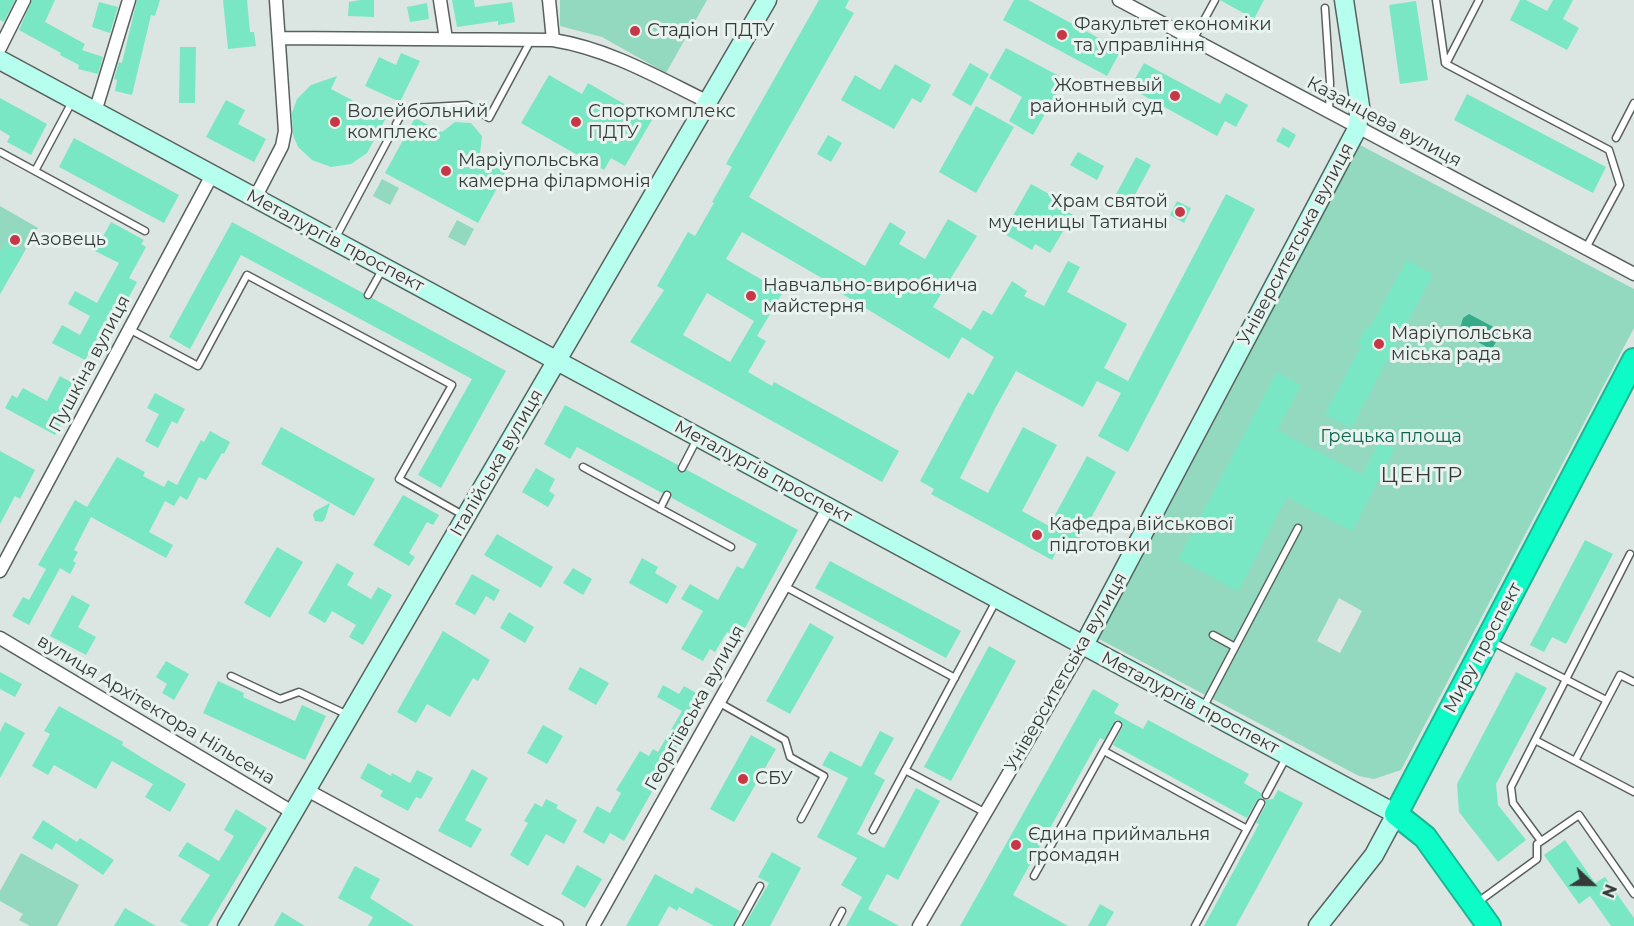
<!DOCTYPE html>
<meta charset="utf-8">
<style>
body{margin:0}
#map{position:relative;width:1634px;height:926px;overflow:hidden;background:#dbe5e1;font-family:Montserrat,sans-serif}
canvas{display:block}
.north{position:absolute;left:1562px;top:854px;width:60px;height:60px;-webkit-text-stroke:4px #e8f3ef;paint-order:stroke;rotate:112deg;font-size:16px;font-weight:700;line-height:24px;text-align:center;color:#363a38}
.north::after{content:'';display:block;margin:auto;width:21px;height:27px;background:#363a38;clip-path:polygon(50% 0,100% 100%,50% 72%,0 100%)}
</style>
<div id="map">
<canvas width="1634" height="926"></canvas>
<div class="north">N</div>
</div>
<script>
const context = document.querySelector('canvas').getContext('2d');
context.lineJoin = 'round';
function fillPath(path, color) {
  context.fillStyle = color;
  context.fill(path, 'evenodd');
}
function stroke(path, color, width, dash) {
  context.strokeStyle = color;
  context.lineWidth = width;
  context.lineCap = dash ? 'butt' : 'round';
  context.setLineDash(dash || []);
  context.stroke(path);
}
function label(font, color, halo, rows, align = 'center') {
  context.font = font + ' Montserrat,sans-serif';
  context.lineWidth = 6;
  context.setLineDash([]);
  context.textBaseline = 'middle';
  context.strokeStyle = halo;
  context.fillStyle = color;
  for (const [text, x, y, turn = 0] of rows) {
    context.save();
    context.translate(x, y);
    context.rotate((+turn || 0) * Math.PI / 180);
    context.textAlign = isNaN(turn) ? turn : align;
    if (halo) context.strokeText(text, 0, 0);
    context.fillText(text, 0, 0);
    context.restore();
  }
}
const green = new Path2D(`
 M560,0H707L666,73L602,37L560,26Z
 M1360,145L1634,289V328L1401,770L1374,779L1359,776L1099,639ZM1339,598L1362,611L1340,653L1317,641Z
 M382,179L399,188L390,205L373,196Z
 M0,206L38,228L0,294Z
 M457,220L474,229L465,246L448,237Z
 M21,853L79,885L57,926H30L19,920L23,914L0,901V891Z`);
const water = new Path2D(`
 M1469,314L1499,330V337L1493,347H1487L1459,332L1463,318Z`);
const building = new Path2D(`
 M0,0H15L4,22L0,20Z
 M32,0H55L45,22L85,44L82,50L103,57L98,74L78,69L79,65L60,55L61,53L19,30Z
 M137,0H160L155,16L151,15L132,95L115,91L117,80L114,79L119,62L122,63Z
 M223,0H247L250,32H254L256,46L228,49Z
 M360,0H374V17L348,16L349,2Z
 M452,0H474L475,7L512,2L515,22L498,25V21L457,27Z
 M819,0H849L845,8L854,13L749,197L865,266L890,222L906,232L899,244L925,259L948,219L977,236L933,307L971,330L983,310L992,315L1012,281L1027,291L1024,296L1044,306L1068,261L1080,267L1067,292L1127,324L1104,368L1128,381L1226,194L1255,209L1128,452L1098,436L1121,393L1097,381L1083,407L1016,371L996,407L960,478L988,493L1023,427L1057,445L1022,511L1049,526L1087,456L1116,472L1073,551L1060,544L1052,560L931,494L934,489L920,481L968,392L973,395L994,357L962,337L949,359L826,284L827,281L742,232L726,259L783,292L757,336L766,341L748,372L772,386L774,382L899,451L882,482L630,342L664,290L657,286L688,232L695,236L714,203L712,202L732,167L726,164ZM707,293L754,321L730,362L683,335Z
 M1014,0H1028L1121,50L1107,76L1003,20Z
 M1220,0H1264L1254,19Z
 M1520,0H1526L1547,11L1553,0H1573L1563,19L1579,28L1567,50L1510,20Z
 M1416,1L1428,80L1400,84L1389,5Z
 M99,2L118,7L110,33L92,27Z
 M427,3L429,19L410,22L407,7Z
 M180,47H196L195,103H179Z
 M1006,48L1065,79L1033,135L1009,121L1022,97L989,78Z
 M401,53L420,61L400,102L365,86L379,57L396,65Z
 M970,63L989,74L971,106L952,95Z
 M1144,63L1220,104L1226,93L1248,105L1236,127L1225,121L1217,136L1130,88Z
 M895,64L931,85L921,103L912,98L894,129L841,100L855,75L880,90Z
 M549,75L582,94L588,83L652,120L625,166L611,158L604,170L521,123Z
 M337,76L331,89L386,118L367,153L351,164L331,167L312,160L298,147L293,135L292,113L297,99L311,85Z
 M1467,94L1606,167L1593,193L1454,120Z
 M0,98L47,124L31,155L7,142L10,136L0,130Z
 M226,100L245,110L238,124L266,139L254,162L206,137Z
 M976,106L1014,127L976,193L939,172Z
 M415,118L442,132L455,122L471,123L482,136L480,153L508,168L478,223L385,173Z
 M1283,127L1296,135L1289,148L1276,141Z
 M828,135L842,143L831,162L817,154Z
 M74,138L179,195L164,223L59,167Z
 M1078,152L1104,166L1097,180L1070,165Z
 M1136,157L1151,165L1129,206L1114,198Z
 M1031,184L1060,200L1057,205L1073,215L1050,253L1035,244L1032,250L1003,233Z
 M1177,201L1191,208L1184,223L1170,215Z
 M111,222L144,240L141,244L146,247L129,278L137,282L123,308L121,306L105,334L101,332L85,360L52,343L62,325L80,335L90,316L68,304L75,291L97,303L119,263L95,251Z
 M232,222L363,293L366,300L372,298L506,371L441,488L418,475L472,379L241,255L190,349L169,337Z
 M6,242L24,252L0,294V253Z
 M1407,260L1433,274L1351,428L1325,414L1361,346L1357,344L1367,326L1370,328Z
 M1277,372L1301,385L1277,430L1362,475L1380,440L1395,448L1352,531L1287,497L1238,591L1178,559Z
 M60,376L81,388L55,435L5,408L12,395L17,398L23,388L47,401Z
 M155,393L185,409L177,424L172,421L158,448L145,441L159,414L147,408Z
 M565,405L678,465L679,472L687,470L798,530L739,639L727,632L715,652L710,649L703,661L681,649L703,611L681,599L690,584L718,600L737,566L743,569L757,544L672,498L670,491L662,493L577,447L570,459L544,444Z
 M281,427L375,479L354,516L261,464Z
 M210,431L230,442L224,454L222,453L206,480L199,477L187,500L180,496L174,506L165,501L149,532L173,545L166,558L91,517L74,550L78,552L73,561L76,563L70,574L60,568L29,625L12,616L23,597L29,600L46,569L38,565L75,500L87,507L117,457L145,472L143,476L164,487L168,480L177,485L201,440L204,442Z
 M0,451L35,470L20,499L15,496L0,524Z
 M536,468L555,479L549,491L555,495L548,507L522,492Z
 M403,495L439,515L433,525L427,522L409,553L415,557L409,566L373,545Z
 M330,503L325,519L322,522L315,521L313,515L315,511Z
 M497,534L553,567L541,588L484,555Z
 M1585,540L1613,554L1566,644L1552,637L1544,652L1530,645Z
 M277,547L303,562L270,618L244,603Z
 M642,558L658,567L655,573L677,586L667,604L629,583Z
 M830,561L961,631L946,658L815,588Z
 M337,563L354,573L347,585L371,599L378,587L392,595L363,645L349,637L356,625L332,611L325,623L308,613Z
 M573,568L592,579L583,595L563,583Z
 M472,574L500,590L494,601L486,596L475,615L455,604Z
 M72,595L90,605L78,627L96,637L86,655L50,636Z
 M509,612L534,627L525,643L500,628Z
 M810,623L834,637L790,714L766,701Z
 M443,631L490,660L478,681L473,678L450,717L427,704L416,723L397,712Z
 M989,646L1016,661L951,781L924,767Z
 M166,661L189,674L174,700L162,693L167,684L156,677Z
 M580,667L609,683L596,705L568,689Z
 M0,672L22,684L15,697L0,689Z
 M1516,672L1547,688L1496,784L1498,805L1526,840L1498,862L1459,812L1457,784Z
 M218,681L244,693L243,697L295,721L302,705L326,716L305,760L203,713Z
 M663,685L679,694L684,686L705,698L624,841L610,833L604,844L583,832L597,806L610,813L621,793L616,790L640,751L649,756L653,749L658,752L682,711L657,697Z
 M1093,689L1119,704L1114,713L1143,729L1148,720L1249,774L1244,783L1261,793L1262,798L1257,800L1247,818L1113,745L1123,726L1121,721L1116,720L1104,740L1100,738L1013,895L1068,926H960Z
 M59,706L123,742L122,745L144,759L186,784L170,812L145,797L153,784L112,761L96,789L54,765L48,775L32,766L50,734L44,731Z
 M5,722L25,733L0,778V732Z
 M543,725L563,736L547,764L527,753Z
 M880,731L894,738L874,774L885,780L857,834L884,848L916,788L940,801L898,880L887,874L868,909L899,926H846L862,897L841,885L857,858L817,837L848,778L822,765L830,751L861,767Z
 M751,735L776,749L734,822L710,809Z
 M368,763L391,776L392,773L410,783L417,770L433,778L421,799L416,797L408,811L380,796L383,791L360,778Z
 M472,769L488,778L465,820L482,829L471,848L438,831Z
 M1278,790L1303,803L1236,926H1204L1259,824L1256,823L1266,805L1265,800L1273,799Z
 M546,799L558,805L556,808L577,820L564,844L546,834L528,866L510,855L528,823L524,821L535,803L542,807Z
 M236,809L267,828L208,926H189L180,921L210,875L178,856L187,842L219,861L234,836L224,830Z
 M43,820L77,842L80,838L114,860L103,875L56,843L52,850L32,838Z
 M1565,840L1595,883L1605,877L1634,918V926H1611L1590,896L1579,904L1544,855Z
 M772,852L801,868L770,926H744L769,883L758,877Z
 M577,865L602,879L585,908L561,894Z
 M355,866L380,879L370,898L414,926H368L373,917L338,898Z
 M655,874L692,894L696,887L740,911L733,926H714L679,907L677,911L669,906L658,926H626Z
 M1100,904L1114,912L1106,926H1088Z
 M125,908L156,926H114Z
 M282,912L305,926H274Z`);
const lane = new Path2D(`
 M1436,0L1445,63
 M1325,8L1330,83L1329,112
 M1193,40L1215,0
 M1446,64L1609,150L1620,185L1586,248
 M1446,64L1479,0
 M396,124L401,115L412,108L467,105L489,118L531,40
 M1616,138L1634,103
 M0,152L145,231
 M35,171L73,100
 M335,239L391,134
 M368,295L382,270
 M129,329L198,366L247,275L452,385L399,479L463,515
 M583,467L731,547
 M682,468L697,439
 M660,509L667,495
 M784,586L955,678
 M1213,635L1235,647
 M1491,641L1606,700
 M231,676L280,699L299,692L348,715
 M718,702L785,740L790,757L824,776L801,819
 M1203,708L1298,528
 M1535,740L1634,792
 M1104,751L1247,829
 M1575,761L1620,675L1634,682
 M905,770L986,813
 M1266,795L1287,756
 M873,830L996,601
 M1541,841L1513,803L1511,787L1630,554
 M1034,876L1118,725
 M1478,902L1537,859V844L1579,815L1634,894
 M738,926L760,886
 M834,926L842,911
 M1195,926L1261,803`);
const street = new Path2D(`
 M440,0L446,39
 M549,0L553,40
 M1119,0L1634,274
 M280,38L553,40C609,49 657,77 708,102
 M0,48L24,0
 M95,112L129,0
 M255,198L282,146L285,131L276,0
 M0,571L212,175
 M0,638L294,813
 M307,790L557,926
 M593,926L828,508
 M919,926L1084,645`);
const secondary = new Path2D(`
 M0,60L1396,814L1374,855L1318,926
 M1084,645L1357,129L1360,106L1344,0
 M227,926L767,0`);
const highway = new Path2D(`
 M1489,926L1425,837L1396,814L1634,360`);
const markers = [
 [635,31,6,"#c73745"],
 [1062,35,6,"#c73745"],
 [1175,96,6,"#c73745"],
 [335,122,6,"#c73745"],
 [576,122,6,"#c73745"],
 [446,171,6,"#c73745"],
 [1180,212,6,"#c73745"],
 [15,240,6,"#c73745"],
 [751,296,6,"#c73745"],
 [1379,344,6,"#c73745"],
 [1037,535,6,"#c73745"],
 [743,779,6,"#c73745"],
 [1016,845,6,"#c73745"]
];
const poiNames = [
 ["Факультет економіки",1074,25],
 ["та управління",1074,46],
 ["Стадіон ПДТУ",647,31],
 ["Жовтневый",1163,86,"right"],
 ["районный суд",1163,107,"right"],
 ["Волейбольний",347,112],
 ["комплекс",347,133],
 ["Спорткомплекс",588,112],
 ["ПДТУ",588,133],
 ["Маріупольська",458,161],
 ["камерна філармонія",458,182],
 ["Храм святой",1168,202,"right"],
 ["мученицы Татианы",1168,223,"right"],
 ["Азовець",27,240],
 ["Навчально-виробнича",763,286],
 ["майстерня",763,307],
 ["Маріупольська",1391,334],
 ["міська рада",1391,355],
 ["Кафедра військової",1049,525],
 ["підготовки",1049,546],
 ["СБУ",755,779],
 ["Єдина приймальня",1028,835],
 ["громадян",1028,856]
];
const streetNames = [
 ["Казанцева вулиця",1384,122,28],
 ["Металургів проспект",335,241,28],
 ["Університетська вулиця",1296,244,-62],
 ["Пушкіна вулиця",90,364,-62],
 ["Італійська вулиця",497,463,-60],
 ["Металургів проспект",763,472,28],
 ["Миру проспект",1483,648,-62],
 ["Університетська вулиця",1066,672,-60],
 ["Металургів проспект",1190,703,28],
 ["Георгіївська вулиця",695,708,-61],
 ["вулиця Архітектора Нільсена",156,710,31]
];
const parkNames = [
 ["Грецька площа",1391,437]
];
const quarterNames = [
 ["ЦЕНТР",1422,476]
];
fillPath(green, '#92d9c0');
fillPath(water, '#36aa89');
fillPath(building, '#7ae7c4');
stroke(lane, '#59615e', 9);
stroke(street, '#59615e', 15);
stroke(secondary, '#59615e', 21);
stroke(highway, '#1bb794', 26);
stroke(lane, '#fff', 6);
stroke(street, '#fff', 12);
stroke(secondary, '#b6feee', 18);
stroke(highway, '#0dfbc6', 22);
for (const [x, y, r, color] of markers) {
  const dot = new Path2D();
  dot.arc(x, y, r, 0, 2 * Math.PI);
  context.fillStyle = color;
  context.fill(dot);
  stroke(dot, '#e8f3ef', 2);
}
label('18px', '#363a38', '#e8f3ef', poiNames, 'left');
label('18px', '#363a38', '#e8f3ef', streetNames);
label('18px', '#0d6750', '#e8f3ef', parkNames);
context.letterSpacing = '1.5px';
label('21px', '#363a38', '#e8f3ef', quarterNames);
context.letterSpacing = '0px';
</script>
